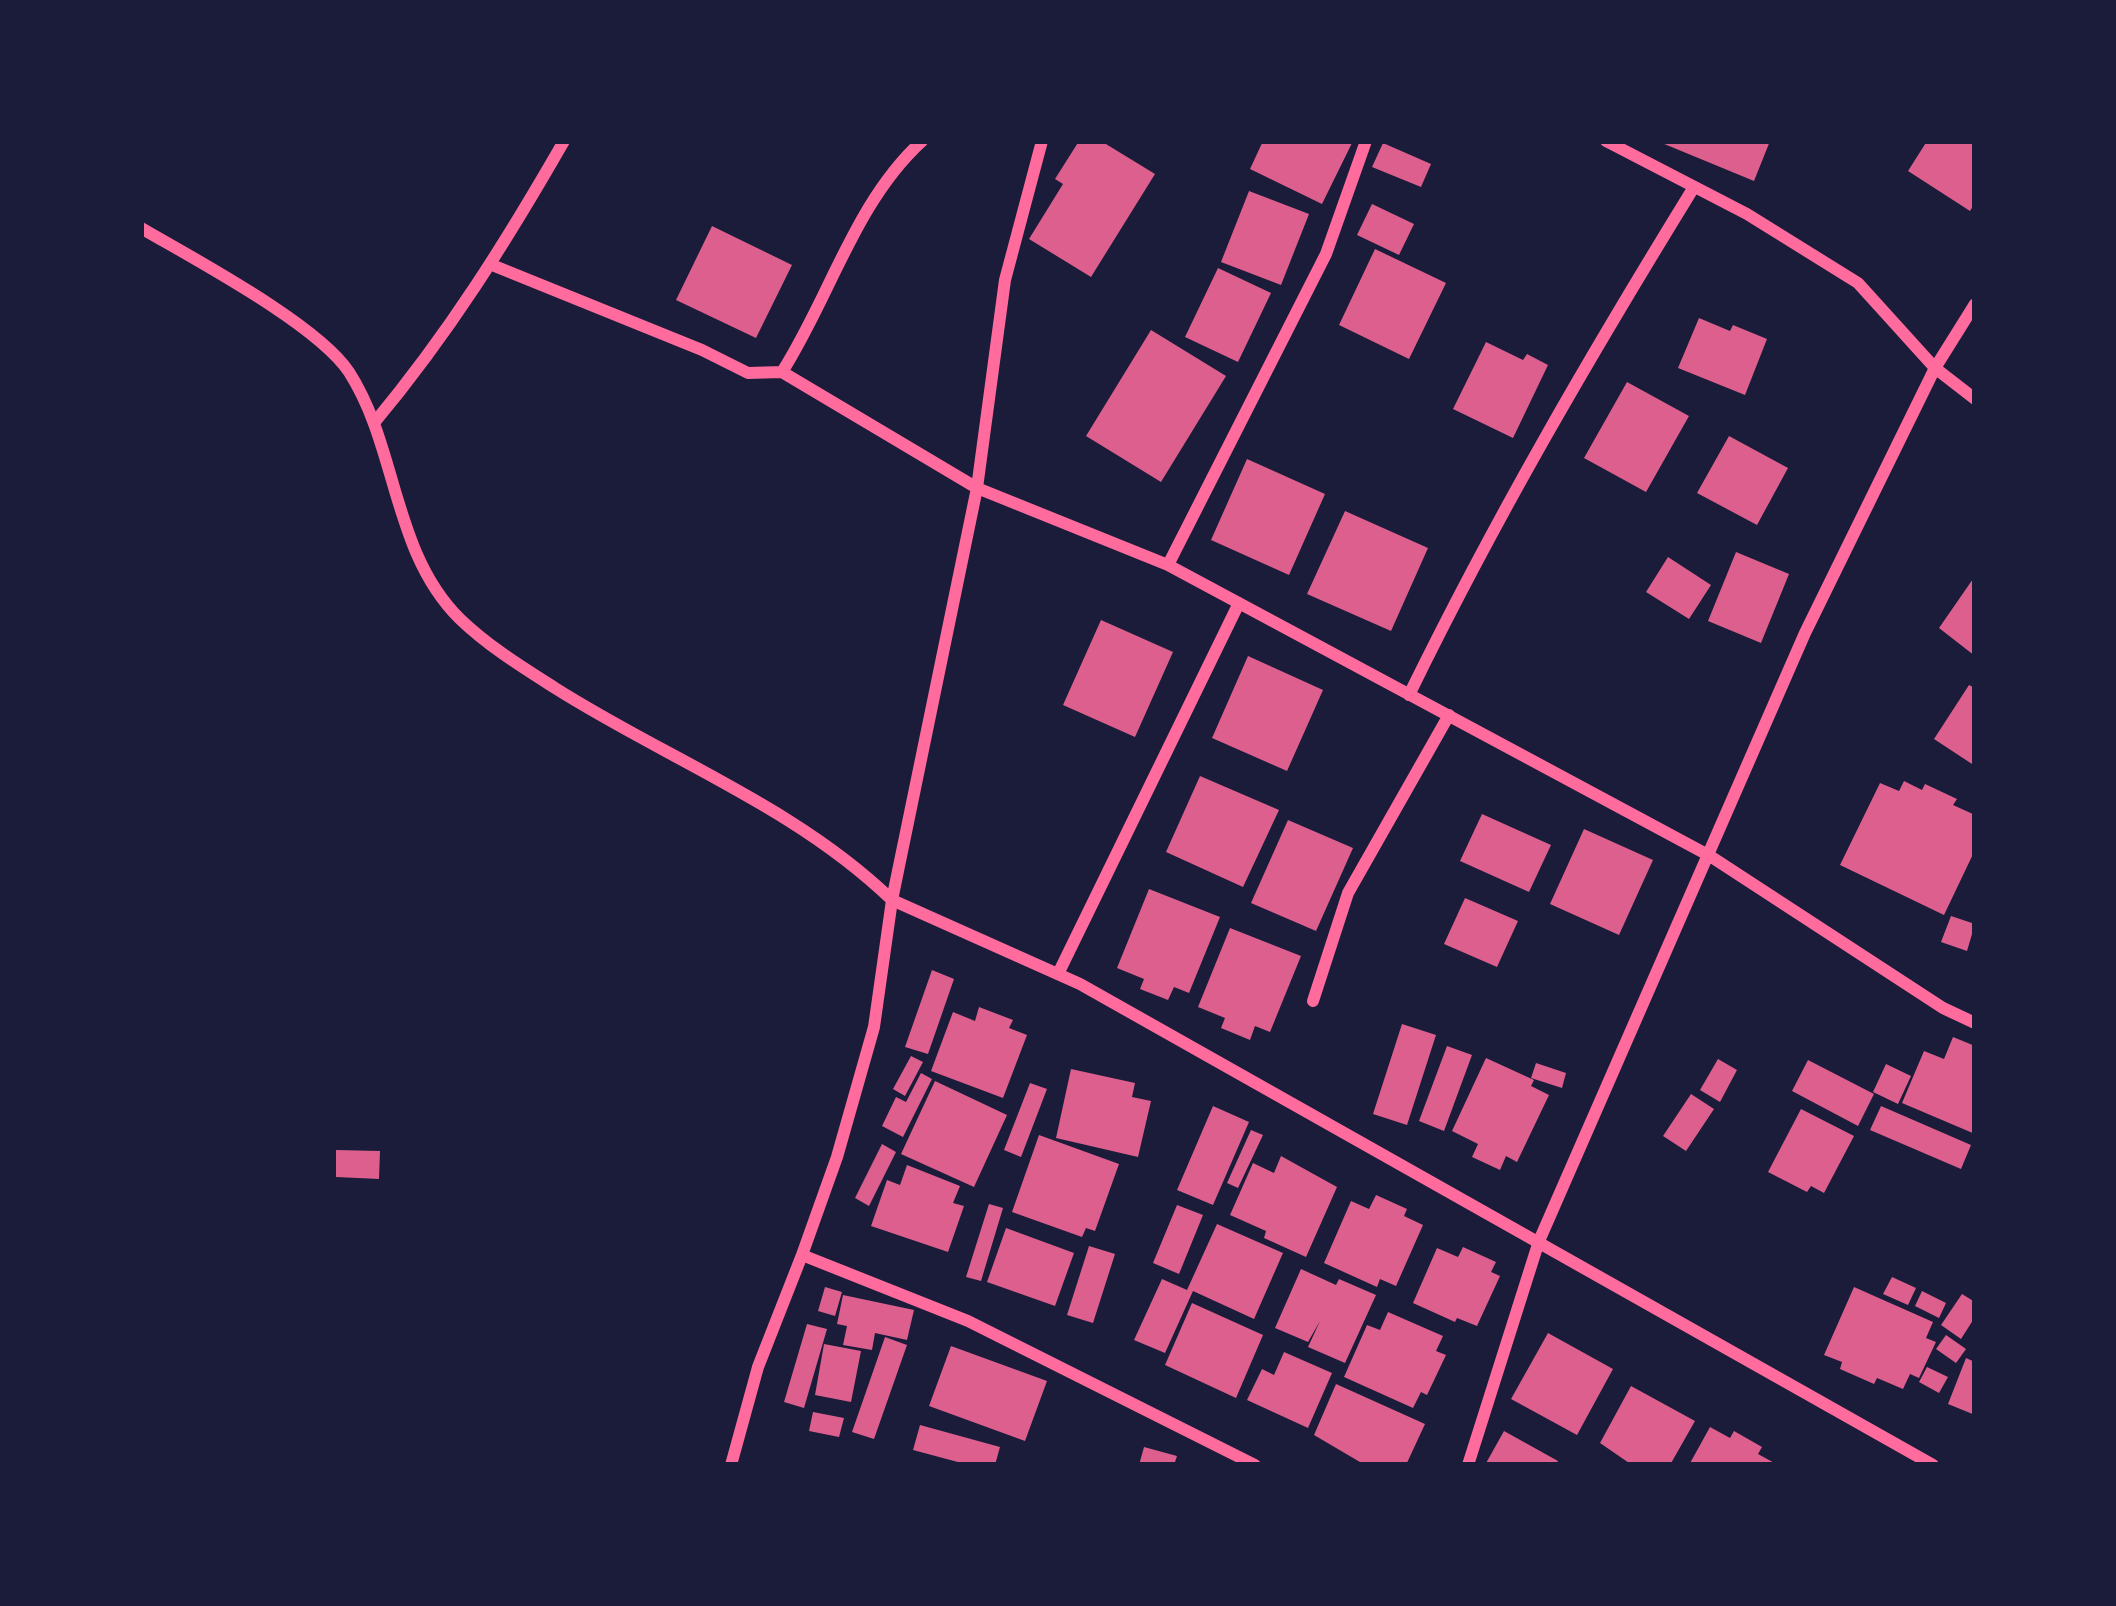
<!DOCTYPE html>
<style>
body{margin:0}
#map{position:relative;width:2116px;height:1606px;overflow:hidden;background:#1b1b3a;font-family:Spectral,serif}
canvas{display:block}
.frame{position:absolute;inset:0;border:144px solid #1b1b3a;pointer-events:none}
</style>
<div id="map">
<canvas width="2116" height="1606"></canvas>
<div class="frame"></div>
</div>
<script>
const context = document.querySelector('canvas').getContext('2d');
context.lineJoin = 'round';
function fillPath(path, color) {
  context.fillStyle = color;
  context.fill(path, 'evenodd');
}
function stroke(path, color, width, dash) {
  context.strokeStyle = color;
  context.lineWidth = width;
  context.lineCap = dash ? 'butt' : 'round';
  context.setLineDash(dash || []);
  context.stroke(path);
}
const building = new Path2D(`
 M1079,141H1101L1155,174L1091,277L1029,239L1063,184L1055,179Z
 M1263,141H1353L1322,204L1250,169Z
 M1657,141H1770L1754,181Z
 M1927,141H1975V203L1970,211L1908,171Z
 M1383,143L1431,164L1421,187L1372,167Z
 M1249,191L1309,214L1281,285L1221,262Z
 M1372,204L1414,224L1399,255L1357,235Z
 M712,226L792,265L756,338L676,300Z
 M1375,249L1446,283L1409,359L1339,325Z
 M1218,268L1271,293L1238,362L1185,337Z
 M1699,318L1730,331L1733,325L1767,339L1745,395L1678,368Z
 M1151,330L1226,376L1161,482L1086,436Z
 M1486,342L1523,360L1527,354L1548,365L1513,438L1453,409Z
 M1627,382L1689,416L1646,492L1584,458Z
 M1729,436L1788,468L1757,525L1697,493Z
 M1247,459L1325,494L1289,575L1211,540Z
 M1345,511L1428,548L1391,631L1307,594Z
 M1736,552L1789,574L1761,643L1708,621Z
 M1668,557L1711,585L1689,619L1646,592Z
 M1975,576V625L1972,630L1975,632V656L1939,628Z
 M1101,620L1173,652L1135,737L1063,705Z
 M1248,656L1323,690L1287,771L1212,738Z
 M1969,685L1975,688V766L1934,739Z
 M1200,776L1279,810L1243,887L1166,852Z
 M1904,781L1922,790L1925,784L1957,799L1953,805L1975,815V850L1944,915L1840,865L1880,783L1899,791Z
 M1482,814L1551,845L1529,892L1460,861Z
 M1288,820L1353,848L1316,931L1251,903Z
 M1584,829L1653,860L1619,935L1550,904Z
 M1149,889L1220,917L1189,993L1174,987L1168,1000L1140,989L1144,979L1117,968Z
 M1465,898L1518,921L1497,967L1444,944Z
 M1951,916L1975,924L1967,951L1941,942Z
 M1230,928L1301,956L1270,1032L1255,1026L1250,1040L1221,1028L1225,1018L1198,1007Z
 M932,970L954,979L928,1054L905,1047Z
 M979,1007L1013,1020L1009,1028L1027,1035L1003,1098L931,1071L953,1012L975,1021Z
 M1402,1024L1436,1035L1407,1125L1373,1114Z
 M1953,1037L1975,1046V1134L1902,1103L1924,1051L1944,1059Z
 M1447,1046L1472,1055L1444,1131L1419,1121Z
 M911,1056L923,1062L905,1096L893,1089Z
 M1486,1058L1534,1080L1531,1086L1549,1095L1517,1162L1506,1156L1500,1170L1472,1157L1478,1144L1452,1131Z
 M1718,1059L1737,1070L1720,1102L1700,1090Z
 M1808,1060L1874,1094L1858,1126L1792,1091Z
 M1536,1063L1566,1073L1562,1088L1531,1078Z
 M1886,1064L1911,1076L1898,1104L1873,1092Z
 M1071,1069L1135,1083L1132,1097L1151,1101L1138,1157L1056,1138Z
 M921,1073L932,1079L903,1137L882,1126L896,1097L906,1102Z
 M935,1081L1007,1115L974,1187L901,1154Z
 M1030,1083L1047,1089L1021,1157L1004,1150Z
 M1691,1094L1714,1109L1686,1151L1663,1136Z
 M1213,1106L1249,1122L1213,1205L1177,1190Z
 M1881,1106L1971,1145L1961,1169L1870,1130Z
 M1801,1109L1854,1136L1824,1193L1811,1186L1807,1192L1768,1172Z
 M1251,1130L1263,1135L1238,1188L1227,1183Z
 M1039,1135L1119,1164L1095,1231L1086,1228L1082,1237L1012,1212Z
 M882,1144L896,1152L869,1206L855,1198Z
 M336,1150L380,1151L379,1179L336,1177Z
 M1281,1156L1337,1187L1306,1257L1264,1238L1266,1231L1230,1215L1253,1163L1274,1173Z
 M907,1165L960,1186L953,1203L964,1206L948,1252L871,1226L887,1180L900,1185Z
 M1376,1195L1407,1209L1404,1216L1423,1225L1396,1286L1380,1279L1377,1287L1324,1263L1351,1201L1369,1209Z
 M989,1204L1003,1208L981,1281L966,1277Z
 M1177,1205L1203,1215L1179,1274L1153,1263Z
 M1217,1224L1283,1253L1254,1319L1193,1291L1165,1353L1134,1340L1162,1279L1187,1290Z
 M1006,1228L1074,1253L1055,1306L987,1282Z
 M1089,1246L1115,1254L1093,1323L1067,1315Z
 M1463,1247L1496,1262L1491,1272L1500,1276L1477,1326L1457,1318L1455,1322L1413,1303L1437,1248L1458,1257Z
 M1301,1269L1336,1285L1339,1279L1376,1295L1345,1363L1308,1347L1320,1321L1308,1342L1275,1328Z
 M1892,1277L1916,1288L1908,1305L1883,1294Z
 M825,1287L842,1292L835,1316L818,1311Z
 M1854,1287L1933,1322L1926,1338L1936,1342L1919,1378L1910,1374L1903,1389L1877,1378L1874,1384L1840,1369L1842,1362L1824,1355Z
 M1922,1291L1946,1303L1939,1318L1915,1306Z
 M1962,1294L1975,1302V1317L1961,1339L1941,1325Z
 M843,1295L914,1310L907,1340L875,1333L872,1350L843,1345L847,1326L837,1324Z
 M1192,1303L1263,1335L1236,1398L1165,1365Z
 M1388,1312L1443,1336L1436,1351L1446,1355L1427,1395L1421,1392L1413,1408L1344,1377L1367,1325L1380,1330Z
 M807,1324L827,1329L804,1408L784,1402Z
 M1548,1333L1613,1369L1577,1435L1511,1399Z
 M1946,1335L1966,1349L1956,1363L1936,1349Z
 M885,1337L907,1345L874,1439L852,1432Z
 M824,1344L861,1351L851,1402L815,1395Z
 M951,1346L1047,1381L1025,1441L929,1406Z
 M1284,1352L1332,1373L1308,1428L1247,1400L1262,1369L1274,1375Z
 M1966,1358L1975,1362V1415L1948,1404Z
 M1927,1367L1948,1377L1939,1393L1919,1382Z
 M1336,1384L1425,1424L1406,1465H1365L1314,1435Z
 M1631,1386L1695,1421L1670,1465H1632L1600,1443Z
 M813,1412L844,1418L839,1437L809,1431Z
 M920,1425L1000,1447L995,1465H969L913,1450Z
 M1710,1427L1730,1438L1734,1431L1762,1447L1758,1454L1778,1465H1689Z
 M1504,1431L1558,1461L1556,1465H1485Z
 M1144,1447L1177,1456L1174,1465H1139Z`);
const minor = new Path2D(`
 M1042,141L1005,280L977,488L892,900L1080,984L1933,1465
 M1606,141L1747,214L1858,283L1935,368L1975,399
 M141,228C194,259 317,324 349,372C398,448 392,552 460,619C488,646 522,667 555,688C667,759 796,807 892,900L874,1027L837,1157L802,1255L968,1321L1255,1465
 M492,265L702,350L748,373L782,372C830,297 855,202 922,141
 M782,372L977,488L1168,565L1710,856L1943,1008L1975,1023
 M374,423C449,333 506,242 564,141
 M1168,565L1326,254L1366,141
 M1409,695C1496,517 1590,356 1694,187
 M1058,974L1239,603
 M1313,1001L1348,893L1449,715
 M731,1465L758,1367L802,1255
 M1468,1465L1539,1241L1805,633L1935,368L1975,304`);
fillPath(building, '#dd5f8e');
stroke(minor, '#ff6b9d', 12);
</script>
